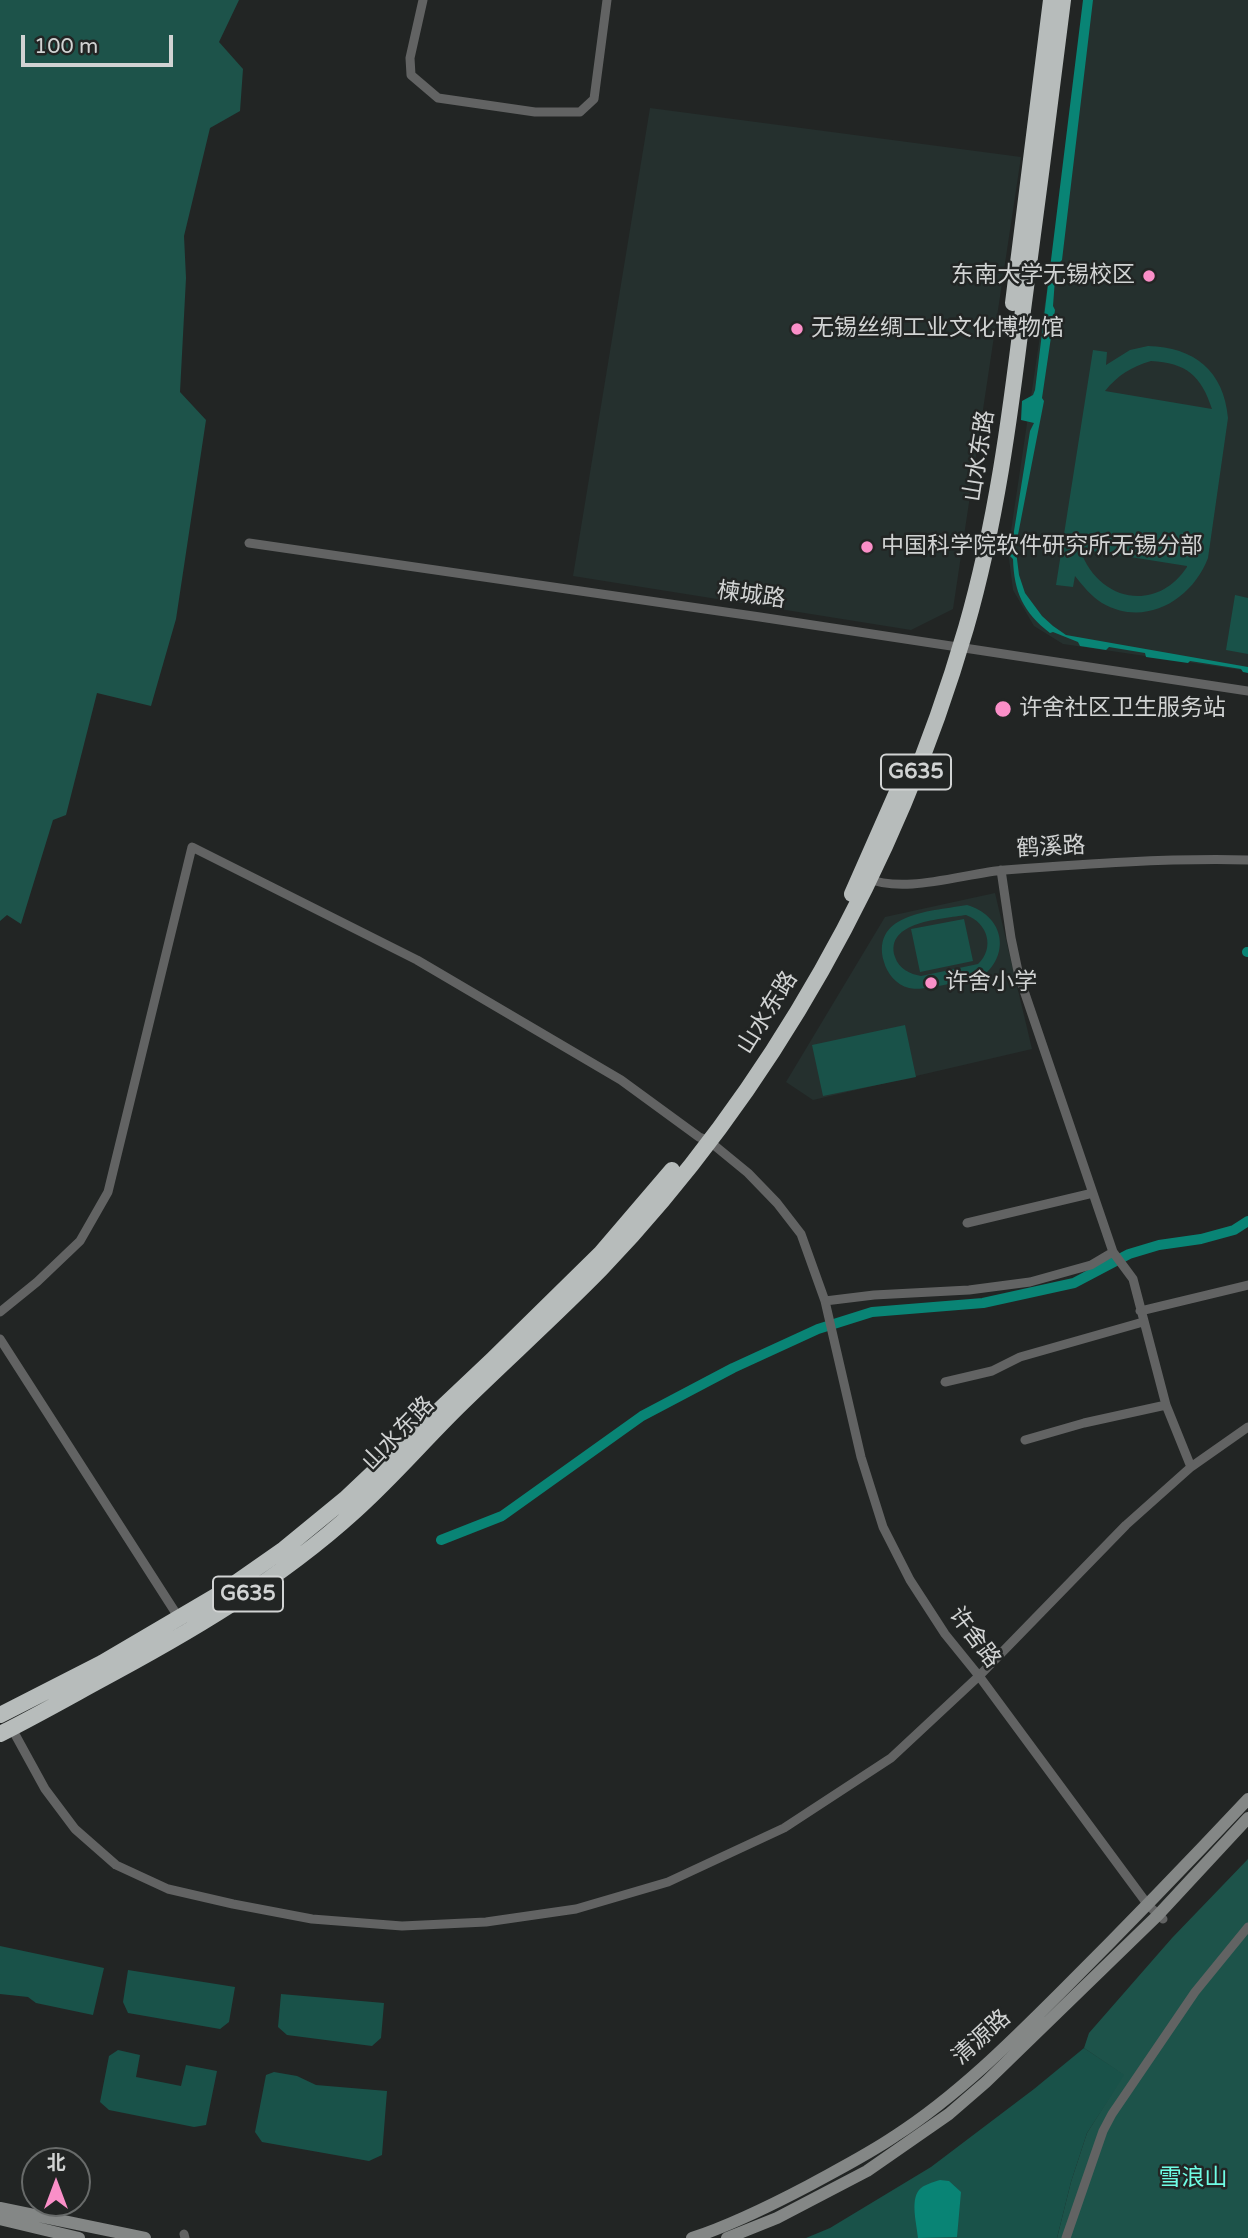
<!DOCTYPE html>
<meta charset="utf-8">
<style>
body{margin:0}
#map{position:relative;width:1248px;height:2238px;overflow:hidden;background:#222524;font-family:"Varela Round","Noto Sans SC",sans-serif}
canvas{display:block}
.north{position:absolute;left:21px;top:2147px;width:70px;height:70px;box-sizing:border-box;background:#222524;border:2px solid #686b6a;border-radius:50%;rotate:0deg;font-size:19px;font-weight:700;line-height:28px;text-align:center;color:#d1d3d3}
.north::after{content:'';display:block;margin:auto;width:24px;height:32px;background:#fa8fc8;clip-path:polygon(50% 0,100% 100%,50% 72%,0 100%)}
.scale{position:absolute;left:21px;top:35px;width:152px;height:32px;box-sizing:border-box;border:4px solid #d1d3d3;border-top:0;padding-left:9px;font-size:21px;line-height:24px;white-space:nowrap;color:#d1d3d3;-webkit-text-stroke:5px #222524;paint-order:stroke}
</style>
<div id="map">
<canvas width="1248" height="2238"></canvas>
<div class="north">北</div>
<div class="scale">100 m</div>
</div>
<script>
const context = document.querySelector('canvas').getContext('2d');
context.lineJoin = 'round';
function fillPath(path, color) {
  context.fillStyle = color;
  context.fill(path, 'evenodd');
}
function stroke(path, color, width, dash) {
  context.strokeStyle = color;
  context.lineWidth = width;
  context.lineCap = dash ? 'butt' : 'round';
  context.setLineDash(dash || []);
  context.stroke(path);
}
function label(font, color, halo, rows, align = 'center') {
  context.font = font + ' "Varela Round","Noto Sans SC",sans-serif';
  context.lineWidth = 5;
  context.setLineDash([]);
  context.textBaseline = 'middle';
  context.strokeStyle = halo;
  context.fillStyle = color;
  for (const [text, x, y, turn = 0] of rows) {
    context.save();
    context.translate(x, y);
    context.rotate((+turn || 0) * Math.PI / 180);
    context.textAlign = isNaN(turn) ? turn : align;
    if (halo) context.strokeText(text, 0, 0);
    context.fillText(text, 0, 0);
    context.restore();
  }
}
const built = new Path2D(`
 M1090,0H1248V671L1063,644L1034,626L1013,590L1008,551Z
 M650,108L1021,157L953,609L911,630L573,576Z
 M995,893L1032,1049L813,1100L786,1082L885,917Z`);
const green = new Path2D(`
 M1148,346C1194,347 1224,371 1228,418L1208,558C1192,600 1145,628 1102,603C1091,596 1083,586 1075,576L1073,587L1056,585L1093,350L1107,352L1106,365L1130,350ZM1151,361C1186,363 1201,375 1212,409L1105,391C1118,375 1131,367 1151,361ZM1080,549L1187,566V567C1156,614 1097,601 1080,549Z
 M1235,595L1248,598V654L1226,650Z
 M967,905C1002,915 1012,952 983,976C966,979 924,992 909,988C896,985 887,973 884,962C870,912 935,911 967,905ZM966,915C988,923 995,948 978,964L921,976C910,974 899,969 895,957C884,921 943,919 966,915Z
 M964,919L973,961L920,972L911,929Z
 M905,1025L916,1077L823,1096L812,1045Z
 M0,1946L104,1968L93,2015L36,2003L28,1997L0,1994Z
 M128,1970L235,1987L229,2022L220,2029L128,2013L123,2002Z
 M281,1994L384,2003L381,2038L372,2046L287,2035L278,2027Z
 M1084,2048L1125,2075L1087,2133L1071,2182L1057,2238H806L830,2228L931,2167L1034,2089Z
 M118,2050L140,2055L136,2077L181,2086L186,2065L217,2071L206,2125L194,2127L109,2110L100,2102L109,2056Z
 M274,2072L297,2076L316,2085L387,2091L382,2155L369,2161L262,2142L255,2132L266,2075Z`);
const forest = new Path2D(`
 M0,0H239L219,42L243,69L240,111L210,128L184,236L186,278L180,392L206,420L176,619L151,706L97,693L66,815L53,820L21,924L7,915L0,921Z
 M1248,1859V2238H1057L1071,2182L1087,2133L1124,2075L1084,2048L1089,2033L1172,1938Z`);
const water = new Path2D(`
 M1083,0H1093L1062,260L1059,263L1058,277L1055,279L1053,306L1055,310L1042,398L1044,401L1016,545L1017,559L1019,575L1025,593L1042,616L1053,626L1066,635L1248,667V673L1243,672L1241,669L1190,661L1188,663L1146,657L1145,653L1109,647L1106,650L1080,646L1078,642L1053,632L1050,633C1023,612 1014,592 1013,559L1010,556L1030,431L1034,423L1021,420L1022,401L1033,395L1035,390Z
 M940,2180L949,2181L961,2192L957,2237L918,2238C917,2225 910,2201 919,2190C923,2185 933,2182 940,2180Z`);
const canal = new Path2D(`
 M1247,952H1248
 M441,1540L502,1516L642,1416L733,1368L818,1329L872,1312L983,1303L1074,1283L1129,1254L1159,1245L1201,1239L1234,1230L1248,1221`);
const street = new Path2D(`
 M423,0L410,58L411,75L438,98L535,112H580L594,99L607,0
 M249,543L760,617L1248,691
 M1001,870L1011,938L1019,976L1113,1252L1133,1279L1166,1405L1191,1467
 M867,878C904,895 965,873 1005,870C1086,864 1167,858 1248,860
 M967,1223L1093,1193
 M825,1301L874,1295L969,1290L1030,1282L1091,1265L1113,1252
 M1140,1311L1248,1285
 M0,1312L37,1282L80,1241L108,1192L192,847L417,960L621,1080L699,1137L709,1141L748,1173L777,1203L801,1234L825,1301L861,1457L883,1527L910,1580L945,1634L979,1676L1148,1905L1163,1919
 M0,1339L179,1618
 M945,1382L992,1371L1020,1357L1143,1322
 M1025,1440L1084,1423L1166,1405
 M11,1727L45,1789L75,1829L116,1865L168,1889L233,1904L312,1919L402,1926L486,1922L576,1909L668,1882L784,1828L891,1758L979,1676L1126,1525L1191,1467L1248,1427
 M184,2234L185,2238
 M1066,2238L1103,2131L1112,2114L1195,1992L1248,1927`);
const secondary = new Path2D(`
 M0,2208L145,2238
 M0,2219L79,2238
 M692,2238C732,2225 770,2206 808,2186C837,2170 867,2155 895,2136C957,2096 1011,2042 1063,1990C1126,1927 1187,1864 1248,1799
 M727,2238L777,2218L867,2171L949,2114L986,2082L1158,1915L1248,1818`);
const highway = new Path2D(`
 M1013,303L1051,0
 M852,894L908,767
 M0,1715L102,1663L221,1593L284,1549L345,1499L493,1359L601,1253L672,1170
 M0,1734C32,1718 64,1700 95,1683C187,1634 278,1581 355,1511C393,1477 425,1439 461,1404C508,1358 556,1315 601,1269C772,1090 897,865 966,628C996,524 1010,417 1023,310C1037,207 1050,103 1063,0`);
const markers = [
 [1149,276,7,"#fa8fc8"],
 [797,329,7,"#fa8fc8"],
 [867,547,7,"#fa8fc8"],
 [1003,709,9,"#fa8fc8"],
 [931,983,7,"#fa8fc8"]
];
const shields = [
 [916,772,70],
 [248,1594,70]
];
const shieldNames = [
 ["G635",916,772],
 ["G635",248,1594]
];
const poiNames = [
 ["东南大学无锡校区",1135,276,"right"],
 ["无锡丝绸工业文化博物馆",811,329],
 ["中国科学院软件研究所无锡分部",881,547],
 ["许舍社区卫生服务站",1019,709],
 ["许舍小学",945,983]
];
const streetNames = [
 ["山水东路",980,456,-81],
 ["楝城路",751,596,8],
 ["鹤溪路",1051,848,-3],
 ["山水东路",768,1013,-58],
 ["山水东路",399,1434,-46],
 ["许舍路",974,1638,53],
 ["清源路",982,2038,-42]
];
const parkNames = [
 ["雪浪山",1193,2179]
];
fillPath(built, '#25302e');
fillPath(green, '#195249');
fillPath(forest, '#1d534a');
fillPath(water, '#098475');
stroke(canal, '#098475', 10);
stroke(street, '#626363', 9);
stroke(secondary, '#848786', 12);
stroke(highway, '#b7bcbb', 16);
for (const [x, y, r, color] of markers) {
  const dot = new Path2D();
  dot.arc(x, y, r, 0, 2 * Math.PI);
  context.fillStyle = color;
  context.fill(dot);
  stroke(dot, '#222524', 2.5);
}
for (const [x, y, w] of shields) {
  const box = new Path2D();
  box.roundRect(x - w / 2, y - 17.5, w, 35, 5);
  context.fillStyle = '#222524';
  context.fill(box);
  stroke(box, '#d1d3d3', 2);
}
label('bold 21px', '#d1d3d3', null, shieldNames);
label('23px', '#d1d3d3', '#222524', poiNames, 'left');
label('23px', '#d1d3d3', '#222524', streetNames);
label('23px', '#6ffde5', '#222524', parkNames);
</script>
